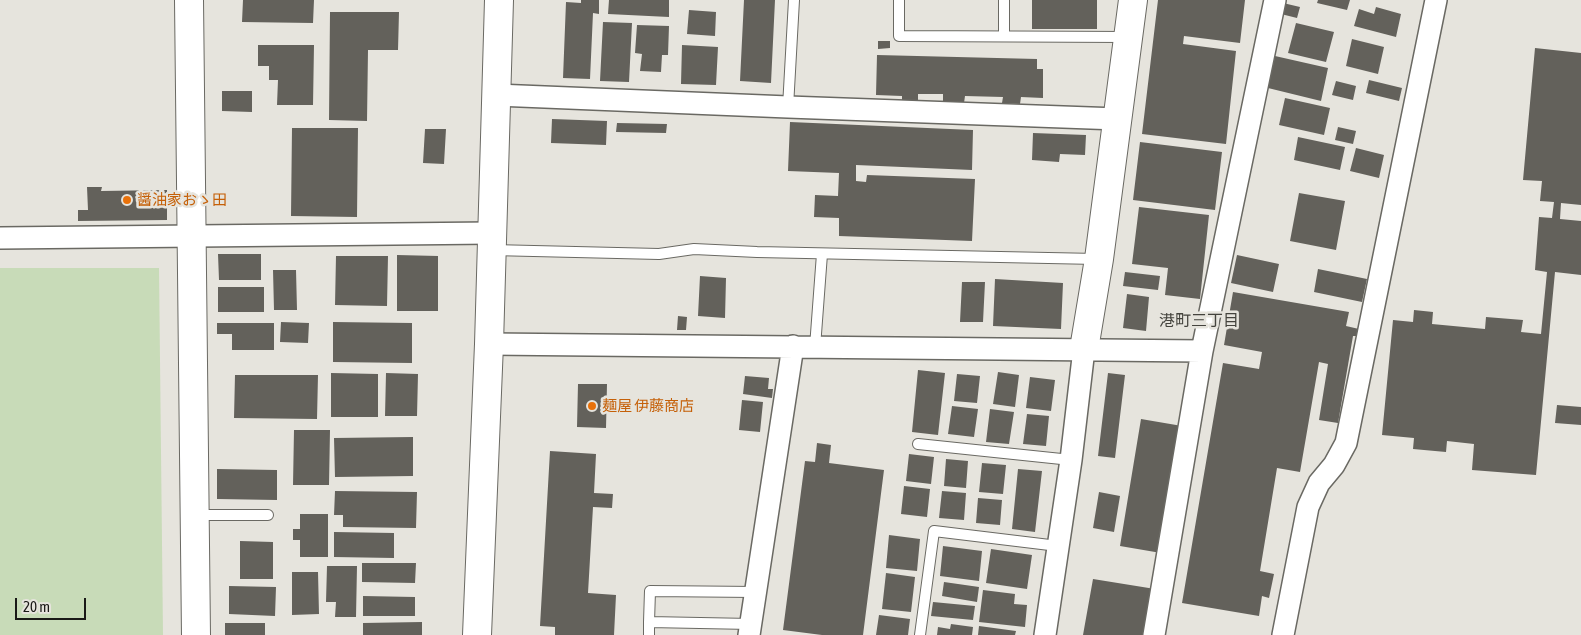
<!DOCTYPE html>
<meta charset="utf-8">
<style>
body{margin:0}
#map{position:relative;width:1581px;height:635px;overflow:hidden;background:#e6e4dd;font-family:"Asap Condensed",sans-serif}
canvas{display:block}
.scale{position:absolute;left:15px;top:598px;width:71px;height:22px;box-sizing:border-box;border:2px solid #1a1917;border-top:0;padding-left:6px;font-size:15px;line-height:18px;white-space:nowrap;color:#1a1917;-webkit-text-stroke:4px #e6e4dd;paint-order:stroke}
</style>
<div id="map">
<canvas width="1581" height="635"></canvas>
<div class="scale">20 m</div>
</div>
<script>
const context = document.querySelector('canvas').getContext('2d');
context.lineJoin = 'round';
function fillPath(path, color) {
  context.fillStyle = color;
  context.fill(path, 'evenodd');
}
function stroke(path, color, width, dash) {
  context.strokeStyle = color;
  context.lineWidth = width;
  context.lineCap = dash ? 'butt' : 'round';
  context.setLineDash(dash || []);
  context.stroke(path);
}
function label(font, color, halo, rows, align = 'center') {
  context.font = font + ' "Asap Condensed","Noto Sans JP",sans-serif';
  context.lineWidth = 5;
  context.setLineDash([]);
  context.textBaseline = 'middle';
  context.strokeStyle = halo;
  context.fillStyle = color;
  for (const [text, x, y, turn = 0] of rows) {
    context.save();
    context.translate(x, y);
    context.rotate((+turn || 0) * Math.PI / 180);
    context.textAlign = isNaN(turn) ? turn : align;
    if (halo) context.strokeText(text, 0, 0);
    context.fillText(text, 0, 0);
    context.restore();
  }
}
const green = new Path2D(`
 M0,268H159L163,635H0Z`);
const building = new Path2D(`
 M243,0H314L313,23L242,22Z
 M581,0H599V14L593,13L590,79L563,78L566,2L581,3Z
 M609,0H669V17L608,14Z
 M744,0H775L771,83L740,81Z
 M1032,0H1097V29H1032Z
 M1158,0H1245L1240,43L1184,36L1183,44L1236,51L1226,144L1142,134Z
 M1318,0H1350L1347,10L1317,3Z
 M1283,3L1300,7L1297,18L1281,14Z
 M1376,7L1401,14L1396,37L1354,26L1359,9L1374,14Z
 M689,10L716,12L715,36L687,34Z
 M330,12H399L398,50H368L367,121L329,120Z
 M603,22L632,23L629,82L600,81Z
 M1296,23L1334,32L1326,62L1288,53Z
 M637,25L669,26L668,55H662L661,72L640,71L642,54L635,53Z
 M1352,39L1384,47L1378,74L1346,66Z
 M878,41H890V48L878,49Z
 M258,45H314L313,105H277L278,80H269V66H258Z
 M682,45L718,47L716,85L681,84Z
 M1535,48L1581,53V205L1561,203L1560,219L1581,221V275L1555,272L1536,475L1472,470L1474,444L1447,441L1446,452L1413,449L1414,438L1382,435L1393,320L1413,322L1414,310L1433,312L1432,324L1485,329L1486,317L1523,320L1521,332L1541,334L1547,272L1535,270L1539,217L1552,218L1554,202L1540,201L1542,181L1523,180Z
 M877,55L1037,59V69H1043V98L1021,97L1020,104L1002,103L1003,97L965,96L964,103L943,102V94H918V103H902V96L876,95Z
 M1275,56L1328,68L1321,101L1268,88Z
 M1369,80L1402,88L1399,101L1366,93Z
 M1336,81L1356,86L1353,100L1332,95Z
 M222,91H252V112L222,111Z
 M1285,98L1330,108L1324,135L1279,125Z
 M552,119L607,121L606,145L551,143Z
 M790,122L973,130L972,170L856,165V181L866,182L867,175L975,179L972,241L839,236V218L814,217L815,195L838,196L839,173L788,171Z
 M617,123L667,124L666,133L616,132Z
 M1338,127L1356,131L1353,144L1335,140Z
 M292,128H358L357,217L291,216Z
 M425,129H446L444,164L423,163Z
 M1033,133L1086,135L1085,155L1060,154L1059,162L1032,160Z
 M1298,137L1345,147L1340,170L1294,160Z
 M1140,142L1222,152L1215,210L1133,200Z
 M1356,148L1384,155L1379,178L1350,171Z
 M87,187H102L101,191L167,190V220L78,221V210H88Z
 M1299,193L1345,201L1336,250L1290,241Z
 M1139,207L1209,215L1200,299L1165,295L1168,268L1132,264Z
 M218,254H261V280H219Z
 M397,255L438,256V311H397Z
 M1237,255L1279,264L1273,292L1231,283Z
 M336,256H388L387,306L335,305Z
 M1318,269L1367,279L1362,302L1314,292Z
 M273,270H296L297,310H274Z
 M1125,272L1160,276L1158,290L1123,286Z
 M700,276L726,278L725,318L698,316Z
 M995,279L1063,283L1061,329L993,326Z
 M962,282H985L983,322H960Z
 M218,287H264V312H218Z
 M1233,292L1349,312L1346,326L1359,329L1358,336H1353L1338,423L1319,420L1328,364L1319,362L1300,472L1277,468L1260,571L1274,574L1269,598L1262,596L1259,616L1182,603L1223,363L1259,369L1262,352L1224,345Z
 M1127,294L1149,297L1146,331L1123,328Z
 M678,316L687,317L686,330H677Z
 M281,322L309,323L308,343L280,342Z
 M333,322L412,323V363L333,362Z
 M217,323H274V350H232V334H217Z
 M918,370L945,373L938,435L912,432Z
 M998,372L1019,375L1015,407L993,404Z
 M331,373L378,374V417H331Z
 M386,373L418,374L417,416H385Z
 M1108,373L1125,375L1115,458L1098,456Z
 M957,374L980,376L977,403L954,401Z
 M235,375H318L317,419L234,418Z
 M745,376L769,378L768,389H773L772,398L743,394Z
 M1030,377L1055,380L1051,411L1026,408Z
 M578,384H607L606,428L577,427Z
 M742,400L763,402L760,432L739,430Z
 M1557,405L1581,407V425L1555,423Z
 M952,406L978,409L974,437L948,434Z
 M990,409L1014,412L1009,444L986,442Z
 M1027,414L1049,416L1046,446L1023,444Z
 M1141,419L1182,426L1161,553L1120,546Z
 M294,430H330L329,485H293Z
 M413,437V476L335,477L334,438Z
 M817,443L831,445L829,463L884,470L863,635H822L783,630L805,461L815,462Z
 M550,451L596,454L594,493L613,494L612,508L593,507L588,593L616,595L614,635H555V627L540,626Z
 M909,454L934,457L931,484L906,481Z
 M946,459L968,461L966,488L944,486Z
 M982,463L1006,465L1003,494L979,492Z
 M217,469L277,470V500L217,499Z
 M1018,469L1042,471L1035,532L1012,529Z
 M904,486L930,489L927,517L901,514Z
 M335,491L417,492L416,528L343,527V515H334Z
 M942,491L966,493L964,520L939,518Z
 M1099,492L1120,496L1114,532L1093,528Z
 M978,498L1002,500L1000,525L976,523Z
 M300,514H328V557H300V540H293V529H300Z
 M334,532L394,533V558L334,557Z
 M889,535L920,539L917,571L886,568Z
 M240,541L273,542V579H240Z
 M943,546L982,551L979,581L940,576Z
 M991,549L1032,555L1027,589L986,583Z
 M362,563H416L415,583L362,582Z
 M327,566H357L356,617H335L336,602H326Z
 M292,572H318L319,614L292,615Z
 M886,573L915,577L911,612L882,609Z
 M1093,579L1155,589L1147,635H1083Z
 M944,582L979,587L977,602L942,596Z
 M229,586L276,587L275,616L229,614Z
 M983,590L1015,594L1014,604L1027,605L1025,627L979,622Z
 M363,596L415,597V616H363Z
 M933,602L975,606L973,620L931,616Z
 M879,615L910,619L908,635H876Z
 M422,622V635H363V623Z
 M225,623H265V635H225Z
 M951,624L973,627L972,635H937L938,627L950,629Z
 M979,626L1016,631L1015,635H978Z`);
const lane = new Path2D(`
 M899,0V36L1127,37
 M1004,36V0
 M788,107L794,0
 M492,250L659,254L694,249L757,252L1097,259
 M815,347L822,254
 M918,444L1071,460
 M197,515H268
 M751,624L649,622L650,591L756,592
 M649,635V622
 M920,635L934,531L1058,546`);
const street = new Path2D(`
 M496,95L788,107L1118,119
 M0,238L492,233
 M489,344L1202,351
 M749,635L793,346
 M1045,635L1071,460L1084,349
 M1154,635L1202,351L1275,0
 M1283,635L1308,507L1319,483L1334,465L1346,443L1436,0`);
const secondary = new Path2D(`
 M189,0L196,635
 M1084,349L1099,259L1133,0
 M477,635L489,344L499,0`);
const markers = [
 [127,200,5,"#e8710a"],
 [592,406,5,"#e8710a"]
];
const foodNames = [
 ["醤油家おゝ田",137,200],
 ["麺屋 伊藤商店",602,406]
];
const neighbourhoodNames = [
 ["港町三丁目",1199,321]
];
fillPath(green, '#c8dbb8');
fillPath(building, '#63615b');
stroke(lane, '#6a6963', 12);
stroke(street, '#6a6963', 24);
stroke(secondary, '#6a6963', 30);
stroke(lane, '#fff', 10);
stroke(street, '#fff', 21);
stroke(secondary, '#fff', 28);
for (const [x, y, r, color] of markers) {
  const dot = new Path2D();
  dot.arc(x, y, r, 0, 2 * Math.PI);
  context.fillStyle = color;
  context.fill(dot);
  stroke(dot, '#e6e4dd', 2);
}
label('15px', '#c56008', '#e6e4dd', foodNames, 'left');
label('16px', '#44433d', '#e6e4dd', neighbourhoodNames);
</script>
